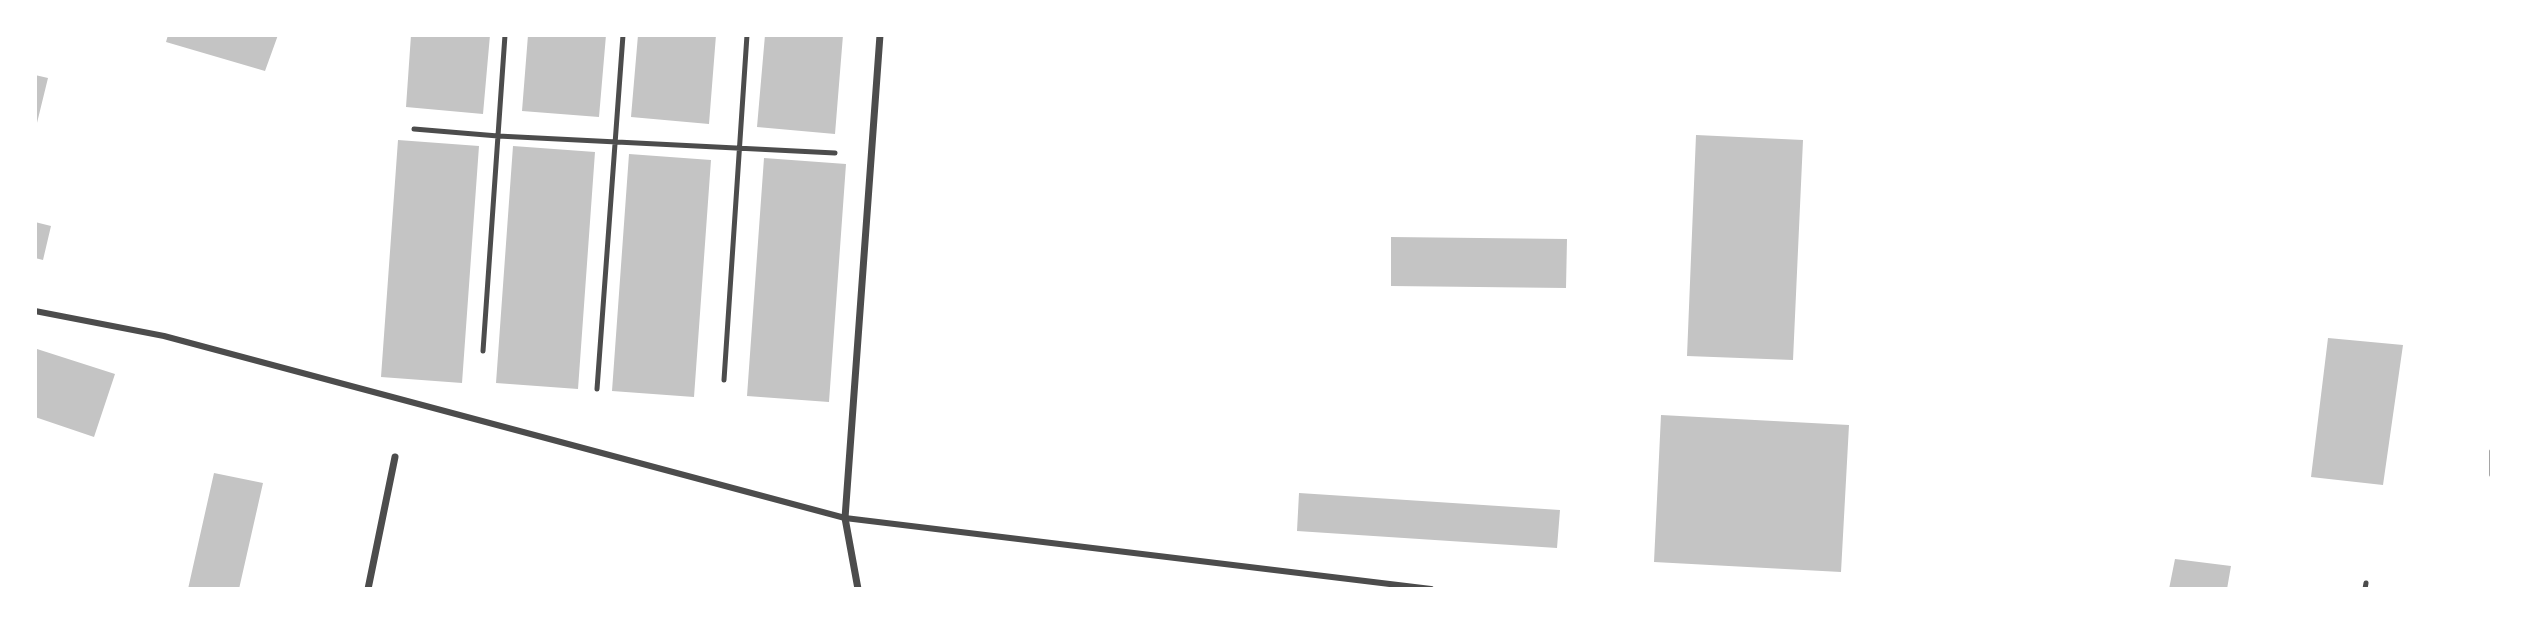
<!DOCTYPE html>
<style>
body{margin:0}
#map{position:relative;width:2527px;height:624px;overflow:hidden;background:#fff;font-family:"Roboto Serif",serif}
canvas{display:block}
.frame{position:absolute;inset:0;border:37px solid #fff;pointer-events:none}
</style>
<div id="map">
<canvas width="2527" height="624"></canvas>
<div class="frame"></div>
</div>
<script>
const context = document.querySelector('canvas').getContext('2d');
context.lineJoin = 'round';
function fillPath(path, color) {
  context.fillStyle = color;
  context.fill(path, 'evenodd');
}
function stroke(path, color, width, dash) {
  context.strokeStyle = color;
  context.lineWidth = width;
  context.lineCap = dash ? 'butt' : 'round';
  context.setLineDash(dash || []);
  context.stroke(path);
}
const building = new Path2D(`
 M168,35H278L265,71L166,42Z
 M411,35H490L483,114L406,107Z
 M528,35H606L599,117L522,111Z
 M638,35H716L709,124L631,117Z
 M765,35H843L835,134L757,127Z
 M35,75L48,78L36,127H35Z
 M1696,135L1803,140L1793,360L1687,356Z
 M398,140L479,146L462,383L381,377Z
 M513,146L595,152L578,389L496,383Z
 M629,154L711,160L694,397L612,391Z
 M764,158L846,164L829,402L747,396Z
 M35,222L51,226L43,260L35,258Z
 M1391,237L1567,239L1566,288L1391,286Z
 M2328,338L2403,345L2383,485L2311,477Z
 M37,349L115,374L94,437L35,417V355Z
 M1661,415L1849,425L1841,572L1654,562Z
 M214,473L263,483L239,589H188Z
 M1299,493L1560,510L1557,548L1297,531Z
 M2175,559L2231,566L2227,589H2169Z`);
const service = new Path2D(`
 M414,129L498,136L835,153
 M483,351L505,35
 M724,380L747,35
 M597,389L623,35
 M2492,451V475
 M2365,589L2366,583`);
const pedestrian = new Path2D(`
 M35,311L164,336L845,518L1431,589`);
const minor = new Path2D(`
 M368,589L395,457
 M858,589L845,518L880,35`);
fillPath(building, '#c4c4c4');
stroke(service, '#4c4c4c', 5);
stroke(pedestrian, '#4c4c4c', 6);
stroke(minor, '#4c4c4c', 7);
</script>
